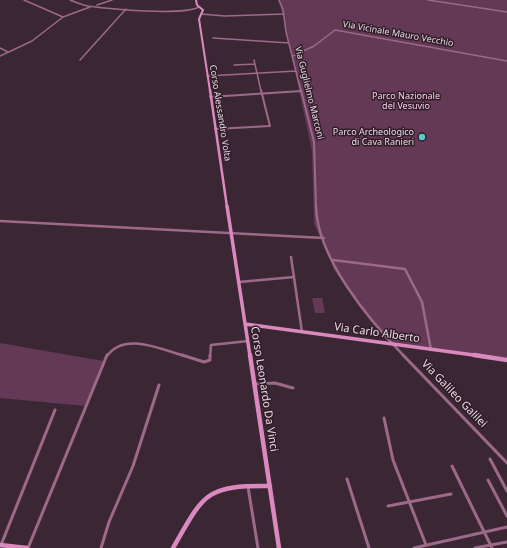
<!DOCTYPE html>
<style>
body{margin:0}
canvas{display:block;background:#3a2733}
</style>
<canvas width="507" height="548"></canvas>
<script>
const context = document.querySelector('canvas').getContext('2d');
context.lineJoin = 'round';
function fillPath(path, color) {
  context.fillStyle = color;
  context.fill(path, 'evenodd');
}
function stroke(path, color, width, dash) {
  context.strokeStyle = color;
  context.lineWidth = width;
  context.lineCap = dash ? 'butt' : 'round';
  context.setLineDash(dash || []);
  context.stroke(path);
}
function label(font, color, halo, rows, align = 'center') {
  context.font = font + ' "Noto Sans",sans-serif';
  context.lineWidth = 3;
  context.setLineDash([]);
  context.textBaseline = 'middle';
  context.strokeStyle = halo;
  context.fillStyle = color;
  for (const [text, x, y, turn = 0] of rows) {
    context.save();
    context.translate(x, y);
    context.rotate((+turn || 0) * Math.PI / 180);
    context.textAlign = isNaN(turn) ? turn : align;
    if (halo) context.strokeText(text, 0, 0);
    context.fillText(text, 0, 0);
    context.restore();
  }
}
const green = new Path2D(`
 M278,0H507V362L394,345L386,339L334,270L331,260L314,224L312,151L283,16Z
 M312,298H322L325,313H315Z
 M0,343L103,361L85,406L0,398Z`);
const streetFar3 = new Path2D(`
 M24,0L63,17
 M70,0C76,2 82,5 88,6C110,9 181,16 199,7
 M279,0L283,9L286,32L301,91
 M428,0L507,12
 M97,5L112,0
 M201,14L225,16L284,14
 M213,38L289,43
 M0,48L8,52
 M0,56L32,41L63,17L90,7
 M293,56L314,46L335,30L507,61
 M80,60L126,9
 M254,60L261,91
 M234,65L255,64
 M207,76L296,71`);
const streetFar2 = new Path2D(`
 M301,90L314,142L316,207
 M210,97L301,91
 M215,129L270,126L261,90`);
const streetFar1 = new Path2D(`
 M316,206C317,258 369,320 404,356
 M0,221L324,238
 M291,257L302,332
 M333,260L405,269L422,302L431,350
 M239,282L294,277
 M107,356C125,331 162,350 185,356
 M210,356L211,345L248,341`);
const street = new Path2D(`
 M182,355L204,362L210,360V355
 M403,355L507,463
 M255,384L275,383L293,388
 M384,418L393,460L426,545
 M490,459L507,491
 M452,466L492,548
 M347,479L369,548
 M488,480L507,516
 M248,487L258,548
 M388,506L451,494
 M1,545L55,410
 M28,548L107,355
 M101,548L109,522L133,466L159,385
 M414,548L507,527
 M475,548L507,542`);
const secondaryFar3 = new Path2D(`
 M196,0L197,5L203,10L199,19L210,91`);
const secondaryFar2 = new Path2D(`
 M210,90L227,207`);
const secondaryFar1 = new Path2D(`
 M227,206L250,356
 M245,324L481,356`);
const secondary = new Path2D(`
 M250,355L279,548
 M474,355L507,360
 M0,545L27,548
 M173,548C204,494 205,485 270,486`);
const markers = [
 [422,137,4,"#54cdc8"]
];
const farStreetnames = [
 ["Via Vicinale Mauro Vecchio",398,34,10],
 ["Via Guglielmo Marconi",309,93,76],
 ["Corso Alessandro Volta",220,113,81]
];
const farParknames = [
 ["Parco Nazionale",406,96],
 ["del Vesuvio",406,106]
];
const farPoinames = [
 ["Parco Archeologico",414,132],
 ["di Cava Ranieri",414,142]
];
const streetNames = [
 ["Via Carlo Alberto",377,333,8],
 ["Corso Leonardo Da Vinci",264,389,81],
 ["Via Galileo Galilei",454,394,46]
];
fillPath(green, '#643955');
stroke(streetFar3, '#9c6989', 1.5);
stroke(streetFar2, '#9c6989', 2);
stroke(streetFar1, '#9c6989', 2.5);
stroke(street, '#9c6989', 3);
stroke(secondaryFar3, '#da89be', 2);
stroke(secondaryFar2, '#da89be', 2.5);
stroke(secondaryFar1, '#da89be', 3.5);
stroke(secondary, '#da89be', 4.5);
for (const [x, y, r, color] of markers) {
  const dot = new Path2D();
  dot.arc(x, y, r, 0, 2 * Math.PI);
  context.fillStyle = color;
  context.fill(dot);
  stroke(dot, '#301d29', 1.5);
}
label('9px', '#e8dbe3', '#301d29', farStreetnames);
label('9px', '#facfe9', '#301d29', farParknames);
label('9px', '#e8dbe3', '#301d29', farPoinames, 'right');
label('11px', '#e8dbe3', '#301d29', streetNames);
</script>
